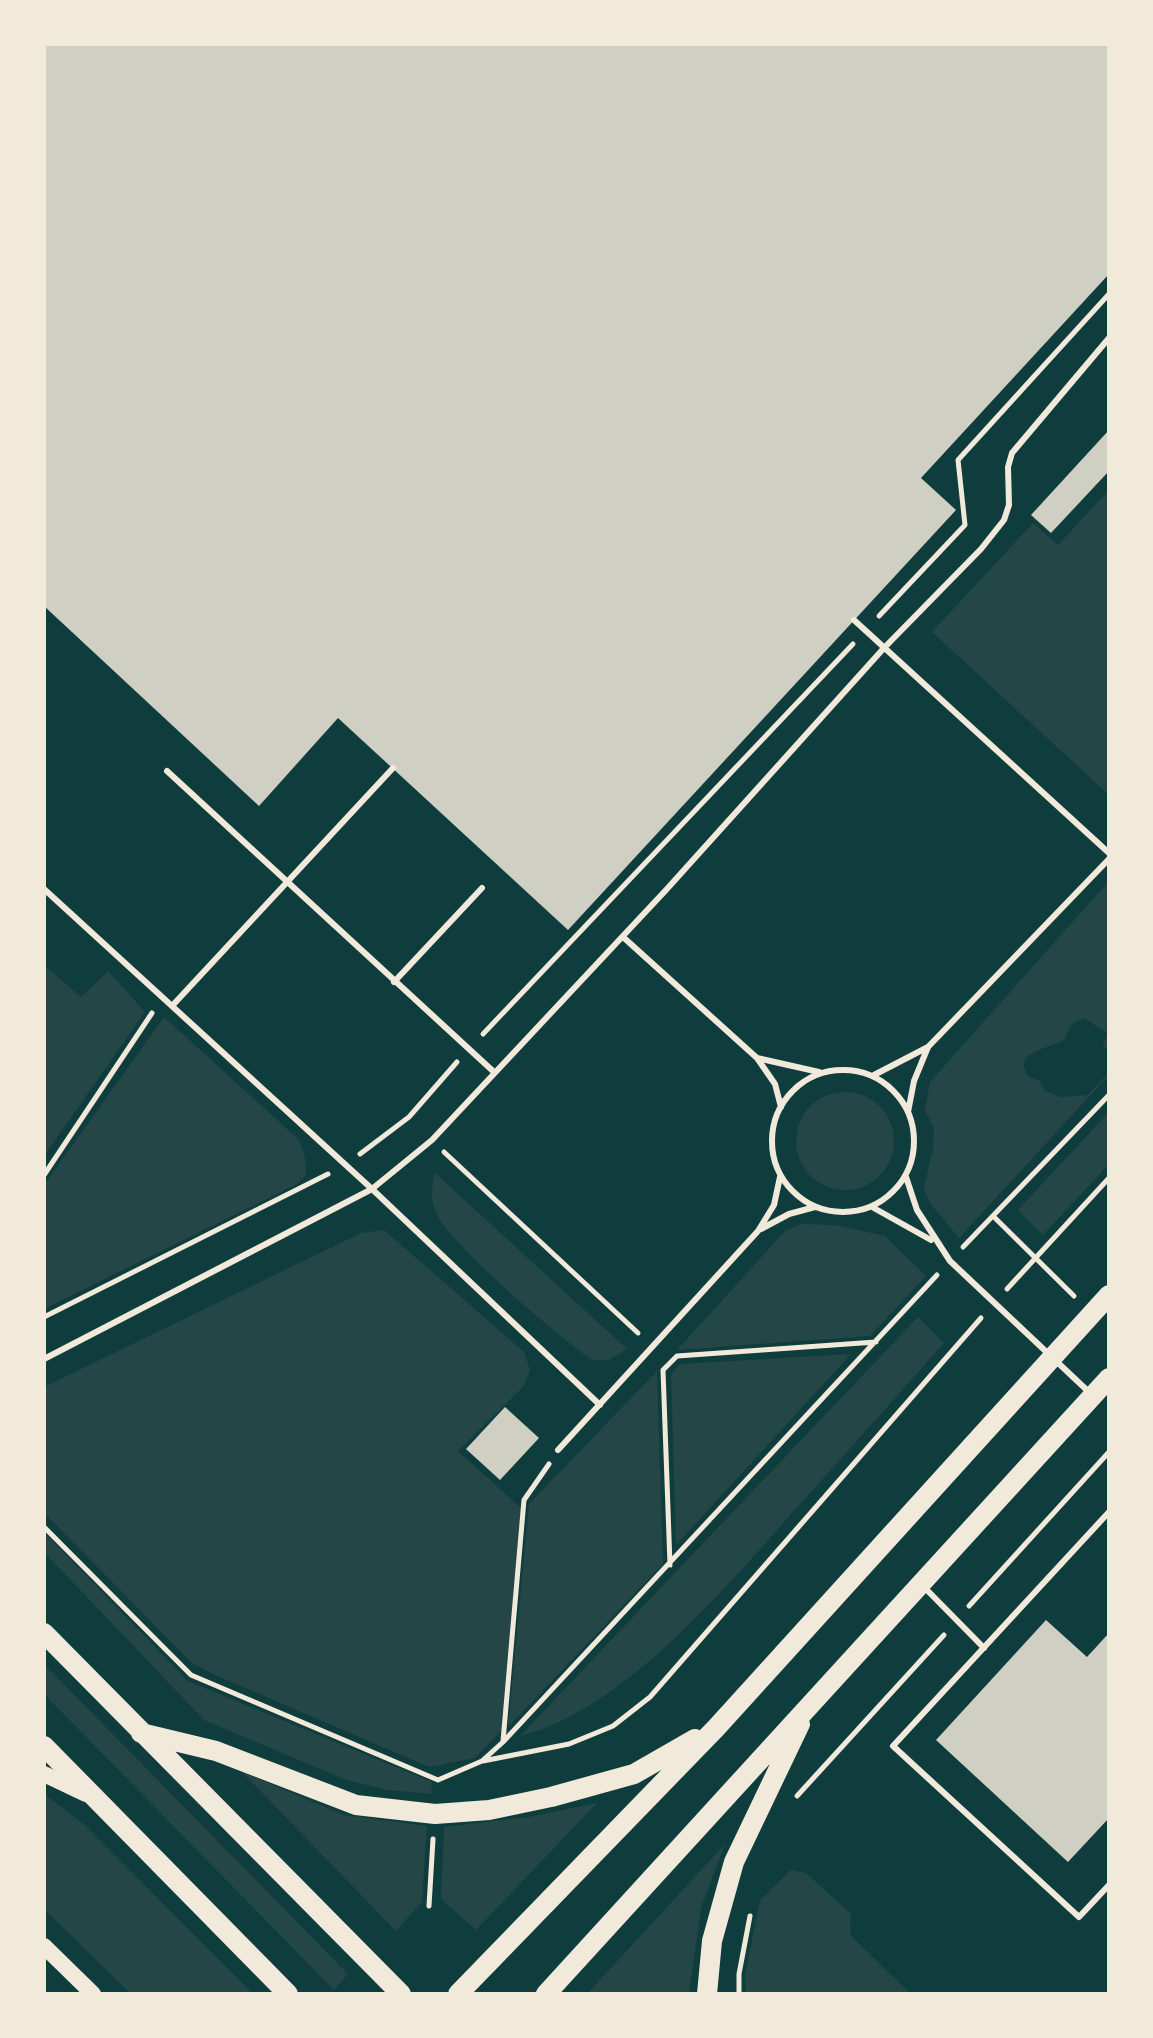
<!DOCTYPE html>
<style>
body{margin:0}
#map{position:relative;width:1153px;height:2038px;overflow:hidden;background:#0f3d3e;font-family:Spectral,serif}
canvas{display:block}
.frame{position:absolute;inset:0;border:46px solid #f1e9da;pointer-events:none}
</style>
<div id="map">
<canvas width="1153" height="2038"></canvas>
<div class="frame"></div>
</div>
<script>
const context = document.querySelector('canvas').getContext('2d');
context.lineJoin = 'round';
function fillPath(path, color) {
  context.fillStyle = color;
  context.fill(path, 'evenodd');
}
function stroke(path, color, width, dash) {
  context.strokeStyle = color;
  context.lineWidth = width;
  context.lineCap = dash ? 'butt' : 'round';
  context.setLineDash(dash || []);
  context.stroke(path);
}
const green = new Path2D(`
 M1109,490V795L932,632L1033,523L1058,545Z
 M1109,881V1049L1103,1047L1107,1033L1084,1018L1071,1025L1064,1040C1048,1049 1011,1052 1029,1077L1040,1081L1045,1091L1061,1097L1088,1095L1109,1072V1075L959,1238L930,1203L924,1188L933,1148L934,1129L925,1110L930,1082Z
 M44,965L81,997L108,971L145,1012L44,1156Z
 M164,1017L299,1140L305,1157L306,1175L297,1184L44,1309V1185Z
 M796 1141a49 49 0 1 1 98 0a49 49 0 1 1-98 0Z
 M1109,1112V1164L1043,1235L1018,1210Z
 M434,1172L627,1349L609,1360H592C558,1336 455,1249 437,1215C430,1202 432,1186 434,1172Z
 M802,1224L835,1225L885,1236L926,1276L870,1336L677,1350L785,1231Z
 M384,1230L524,1352L530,1370L524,1386L458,1451L522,1509L501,1731L475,1758L429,1767L213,1674L192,1663L44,1513V1387L361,1233Z
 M918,1317L944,1343C897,1396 850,1449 802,1502C731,1581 626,1710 520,1736Z
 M851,1354L676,1545L671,1374L680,1364Z
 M657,1371L663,1564L508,1727L529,1504Z
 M44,1532L188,1681L432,1782L431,1794L387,1790L346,1780L204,1720L44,1552Z
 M44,1664L348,1974L334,1990L44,1694Z
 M242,1772L344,1815L427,1826L422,1902L396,1931Z
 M44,1794L85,1825L253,1994H131L44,1909Z
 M597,1803L476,1930L441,1899L444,1827L529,1817Z
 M725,1844L701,1908L689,1994H587Z
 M791,1870L806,1873L851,1914L850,1935L911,1994H746L745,1975L760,1900Z`);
const building = new Path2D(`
 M44,44H1109V274L921,478L956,510L568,930L338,718L259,806L44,606Z
 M1109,430V471L1051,533L1031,515Z
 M505,1407L539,1438L500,1480L466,1449Z
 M1046,1620L1087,1657L1109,1633V1818L1068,1862L936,1740Z`);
const path = new Path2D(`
 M879,616L965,525L958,460L1109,294
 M483,1034L853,644
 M444,1152L638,1333
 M360,1154L409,1117L457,1062
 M44,1175L152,1013
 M993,1216L1074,1296
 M963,1247L1109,1095
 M1007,1289L1109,1178
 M44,1317L328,1174
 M44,1527L191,1675L438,1780L482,1761L503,1742L937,1275
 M670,1565L663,1370L677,1356L876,1342
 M969,1606L1109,1452
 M503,1741L524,1500L549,1464
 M483,1761L569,1744L613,1726L650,1697L981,1318
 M797,1796L944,1635
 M429,1906L433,1839
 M739,1994V1974L750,1916`);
const service = new Path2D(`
 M854,620L1109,853
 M167,771L494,1072
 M44,889L372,1189L600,1405
 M623,937L757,1058L775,1084L781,1107
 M394,982L482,888
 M172,1006L393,768
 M757,1058L819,1072
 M772 1141a71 71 0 1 1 142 0a71 71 0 1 1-142 0Z
 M874,1075L928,1047L1109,859
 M908,1112L914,1081L928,1047
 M906,1177L917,1210L950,1261L1090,1393
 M872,1207L931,1240
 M761,1229L789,1214L815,1207
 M44,1359L372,1189L432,1140L666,890L884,648L981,549L1004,520L1009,505L1008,467L1012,453L1109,338
 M558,1450L758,1231L774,1205L780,1177
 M1109,1512L893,1746L1079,1917L1109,1885
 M925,1588L984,1648`);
const secondary = new Path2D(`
 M44,1774L86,1794
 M44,1946L93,1994`);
const primary = new Path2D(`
 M44,1633L401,1994
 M141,1733L216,1751L356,1805L435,1814L489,1810L551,1797L634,1774L695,1739
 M44,1746L288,1994
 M458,1994L716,1728L1109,1295
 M546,1994L1109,1378
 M707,1994L712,1941L734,1862L800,1724`);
fillPath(green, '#244646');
fillPath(building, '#cfcfc3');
stroke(path, '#f1e9da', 5);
stroke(service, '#f1e9da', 6);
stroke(secondary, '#f1e9da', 16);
stroke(primary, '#f1e9da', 20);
</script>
